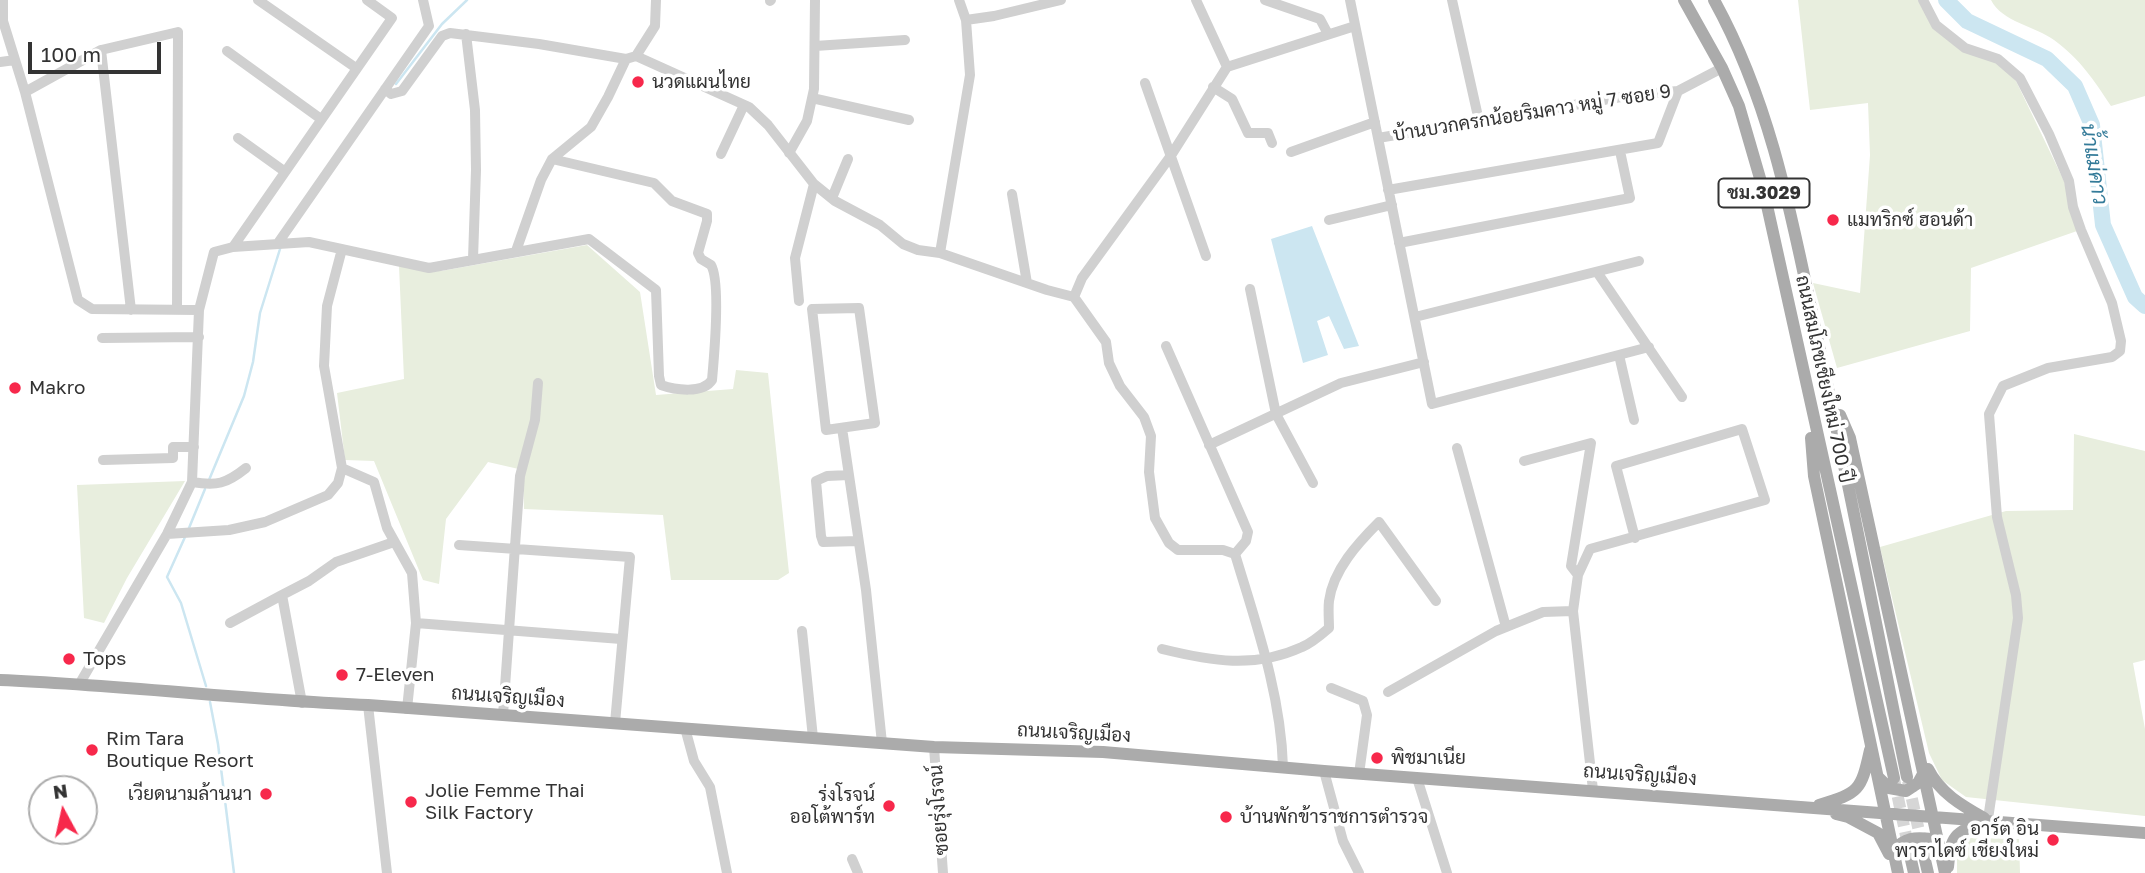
<!DOCTYPE html>
<meta charset="utf-8">
<style>
body{margin:0}
#map{position:relative;width:2145px;height:873px;overflow:hidden;background:#fff;font-family:"Golos Text",sans-serif}
canvas{display:block}
.north{position:absolute;left:28px;top:775px;width:70px;height:70px;box-sizing:border-box;background:#fff;border:2px solid #adadad;border-radius:50%;rotate:352deg;font-size:19px;font-weight:700;line-height:28px;text-align:center;color:#333}
.north::after{content:'';display:block;margin:auto;width:24px;height:32px;background:#f7284b;clip-path:polygon(50% 0,100% 100%,50% 72%,0 100%)}
.scale{position:absolute;left:28px;top:42px;width:133px;height:32px;box-sizing:border-box;border:4px solid #333;border-top:0;padding-left:9px;font-size:21px;line-height:24px;white-space:nowrap;color:#333;-webkit-text-stroke:5px #fff;paint-order:stroke}
</style>
<div id="map">
<canvas width="2145" height="873"></canvas>
<div class="north">N</div>
<div class="scale">100 m</div>
</div>
<script>
const context = document.querySelector('canvas').getContext('2d');
context.lineJoin = 'round';
function fillPath(path, color) {
  context.fillStyle = color;
  context.fill(path, 'evenodd');
}
function stroke(path, color, width, dash) {
  context.strokeStyle = color;
  context.lineWidth = width;
  context.lineCap = dash ? 'butt' : 'round';
  context.setLineDash(dash || []);
  context.stroke(path);
}
function label(font, color, halo, rows, align = 'center') {
  context.font = font + ' "Golos Text",Sarabun,sans-serif';
  context.lineWidth = 7;
  context.setLineDash([]);
  context.textBaseline = 'middle';
  context.strokeStyle = halo;
  context.fillStyle = color;
  for (const [text, x, y, turn = 0] of rows) {
    context.save();
    context.translate(x, y);
    context.rotate((+turn || 0) * Math.PI / 180);
    context.textAlign = isNaN(turn) ? turn : align;
    if (halo) context.strokeText(text, 0, 0);
    context.fillText(text, 0, 0);
    context.restore();
  }
}
const green = new Path2D(`
 M1798,0H1918L1930,23L1998,64L2016,81L2064,181L2077,231L1971,268L1970,331L1837,368L1813,283L1860,293L1870,155L1868,103L1810,110Z
 M1991,0H2145V96L2111,106C2093,79 2081,60 2054,40C2035,26 2002,22 1991,0Z
 M587,245L640,292L656,395L733,389L736,370L768,373L789,573L778,580H671L663,515L524,509L523,470L488,462L446,519L439,584L423,580L374,461L345,460L337,393L404,379L399,266L441,271Z
 M2074,434L2145,451V660L2133,663L2145,729V816L1966,797L1942,780L1929,753L1880,547L2006,511L2073,510Z
 M185,481L127,578L104,623L84,618L77,485Z
 M1971,838L2019,839L2020,873H1957V846Z`);
const water = new Path2D(`
 M1312,226L1359,346L1344,349L1329,316L1317,321L1328,355L1303,363L1271,239Z`);
const stream = new Path2D(`
 M396,84L442,24L467,0
 M209,480L244,396L253,362L260,313L280,249
 M189,528L205,489
 M185,537L167,577L181,603L206,686
 M210,702L218,744L234,873`);
const river = new Path2D(`
 M1946,0L1967,21L2047,59L2075,86L2092,125L2103,225L2135,297L2145,306`);
const majorTunnel = new Path2D(`
 M1894,779L1909,850
 M1908,781L1922,845`);
const minor = new Path2D(`
 M3,0V21L25,92L78,300L92,309L199,310
 M258,0L356,68
 M1196,0L1227,67
 M1265,0L1320,19L1328,34
 M1350,0L1432,404L1649,347
 M1452,0L1479,121
 M1923,0L1936,25L1965,48L1998,59L2020,78L2049,134L2069,181L2073,207L2081,230L2112,303L2121,341L2120,351L2112,357L2048,368L2003,386L1989,414L1997,517L2016,595L2018,618L1988,819
 M770,1L771,0
 M966,20L994,16L1061,0
 M466,34L475,110L476,170L473,259
 M815,46L905,40
 M101,50L131,310
 M227,51L321,119
 M636,56L749,107L768,125L814,184L835,201L880,225L903,244L918,250L940,253L1047,290L1074,297L1106,342L1109,363L1120,386L1144,417L1151,436L1149,472L1155,518L1169,543L1178,550H1223L1235,554
 M0,62L15,60
 M1145,83L1206,256
 M1213,87L1232,99L1248,133H1268L1272,143
 M385,89L391,94L402,91L442,36L450,33L539,44L626,59L636,56L655,26L656,0
 M25,92L101,50L178,32L177,310
 M812,98L909,120
 M238,138L284,171
 M1378,138L1633,95L1678,91L1722,68
 M1291,152L1375,122
 M789,153L807,121L814,89L815,0
 M721,154L744,105
 M1388,190L1658,143L1678,91
 M1012,194L1027,283
 M832,198L848,159
 M1329,220L1392,205
 M278,243L429,26L423,0
 M1399,243L1630,198L1620,151
 M233,247L392,18L367,0
 M342,249L327,306L324,366L342,468L374,482L387,528L412,573L416,623L407,709
 M516,251L541,180L552,159L591,127L608,97L626,59
 M940,253L970,75L966,20L959,0
 M1597,272L1682,397
 M1250,289L1276,414L1313,483
 M1074,297L1082,278L1170,157L1227,67L1355,26
 M799,301L795,258L814,184
 M859,308L875,423L826,430L812,309Z
 M1415,317L1639,261
 M102,338L199,337
 M1166,346L1248,532L1246,541L1235,554
 M1619,355L1634,420
 M842,428L866,590L882,743
 M1209,445L1341,383L1424,362
 M1457,448L1506,627
 M103,460L173,458V447H194
 M1524,461L1591,443L1571,566L1578,575
 M849,475L827,476L816,481L821,536L823,542L858,541
 M192,482C217,486 226,484 246,468
 M167,534L229,530L265,522L328,495L338,483L342,468
 M459,545L630,557L615,723
 M1235,554C1256,624 1281,694 1283,767
 M230,623L282,595
 M416,623L621,639
 M802,631L813,738
 M1162,649C1211,661 1254,669 1302,647C1312,643 1321,635 1329,628C1329,620 1328,609 1329,601C1333,570 1358,543 1379,522L1436,601
 M80,683L167,534L192,482L199,310L214,252L233,247L309,242L429,268L589,239L656,290L659,376L661,385C675,390 703,394 712,380C714,358 721,282 711,265L701,259L698,253L707,221V214L672,201L654,183L552,159
 M1331,688L1363,701L1367,715L1359,774
 M1388,692L1496,631L1543,612L1573,611
 M302,703L282,595L309,581L336,562L394,542
 M368,705L387,873
 M503,715L520,476L535,420L538,383
 M685,728L694,761L710,787L727,873
 M934,747L943,873
 M1324,771L1343,841L1359,873
 M1417,778L1447,873
 M1593,790L1573,611L1578,575L1590,549L1765,500L1742,429L1616,466L1635,538
 M852,859L858,873`);
const major = new Path2D(`
 M1684,0L1722,68L1739,106L1764,192L1894,778
 M1714,0C1771,103 1792,218 1816,332C1848,480 1877,629 1907,777
 M1840,415L1850,438L1945,873
 M1811,438L1814,476L1898,873
 M0,680C123,685 245,700 368,705L934,747L1103,752L1324,771L2145,833
 M1928,769C1940,793 1961,805 1984,818
 M1878,777L1889,788L1906,791L1918,783L1924,772
 M1819,805C1859,793 1861,791 1870,750
 M1836,814L1848,817L1878,833L1889,854
 M1922,847L1928,873
 M1893,851C1905,837 1915,837 1932,839L1939,848
 M1909,851L1914,873
 M1948,867C1951,835 1954,834 1984,821`);
const markers = [
 [638,82,7,"#f7284b"],
 [1833,220,7,"#f7284b"],
 [15,388,7,"#f7284b"],
 [69,659,7,"#f7284b"],
 [342,675,7,"#f7284b"],
 [92,750,7,"#f7284b"],
 [1377,758,7,"#f7284b"],
 [266,794,7,"#f7284b"],
 [411,802,7,"#f7284b"],
 [889,806,7,"#f7284b"],
 [1226,817,7,"#f7284b"],
 [2053,840,7,"#f7284b"]
];
const shields = [
 [1764,193,91]
];
const shieldNames = [
 ["ชม.3029",1764,193]
];
const poiNames = [
 ["นวดแผนไทย",652,82],
 ["แมทริกซ์ ฮอนด้า",1847,220],
 ["Makro",29,388],
 ["Tops",83,659],
 ["7-Eleven",356,675],
 ["Rim Tara",106,739],
 ["Boutique Resort",106,761],
 ["พิชมาเนีย",1391,758],
 ["Jolie Femme Thai",425,791],
 ["Silk Factory",425,813],
 ["เวียดนามล้านนา",252,794,"right"],
 ["รุ่งโรจน์",875,795,"right"],
 ["ออโต้พาร์ท",875,817,"right"],
 ["บ้านพักข้าราชการตำรวจ",1240,817],
 ["อาร์ต อิน",2039,829,"right"],
 ["พาราไดซ์ เชียงใหม่",2039,851,"right"]
];
const streetNames = [
 ["บ้านบวกครกน้อยริมคาว หมู่ 7 ซอย 9",1532,113,-9],
 ["ถนนสมโภชเชียงใหม่ 700 ปี",1824,379,78],
 ["ถนนเจริญเมือง",508,697,4],
 ["ถนนเจริญเมือง",1074,733,3],
 ["ถนนเจริญเมือง",1640,775,4],
 ["ซอยรุ่งโรจน์",939,810,-94]
];
const waterNames = [
 ["น้ำแม่คาว",2094,164,81]
];
fillPath(green, '#e8eede');
fillPath(water, '#cce6f1');
stroke(stream, '#cce6f1', 2.5);
stroke(river, '#cce6f1', 16);
stroke(majorTunnel, '#d6d6d6', 12, [12, 6]);
stroke(minor, '#d0d0d0', 10);
stroke(major, '#ababab', 12);
for (const [x, y, r, color] of markers) {
  const dot = new Path2D();
  dot.arc(x, y, r, 0, 2 * Math.PI);
  context.fillStyle = color;
  context.fill(dot);
  stroke(dot, '#fff', 2.5);
}
for (const [x, y, w] of shields) {
  const box = new Path2D();
  box.roundRect(x - w / 2, y - 14.5, w, 29, 5);
  context.fillStyle = '#fff';
  context.fill(box);
  stroke(box, '#333', 2);
}
label('bold 18px', '#333', null, shieldNames);
label('19px', '#333', '#fff', poiNames, 'left');
label('19px', '#333', '#fff', streetNames);
label('italic 21px', '#347b99', '#fff', waterNames);
</script>
